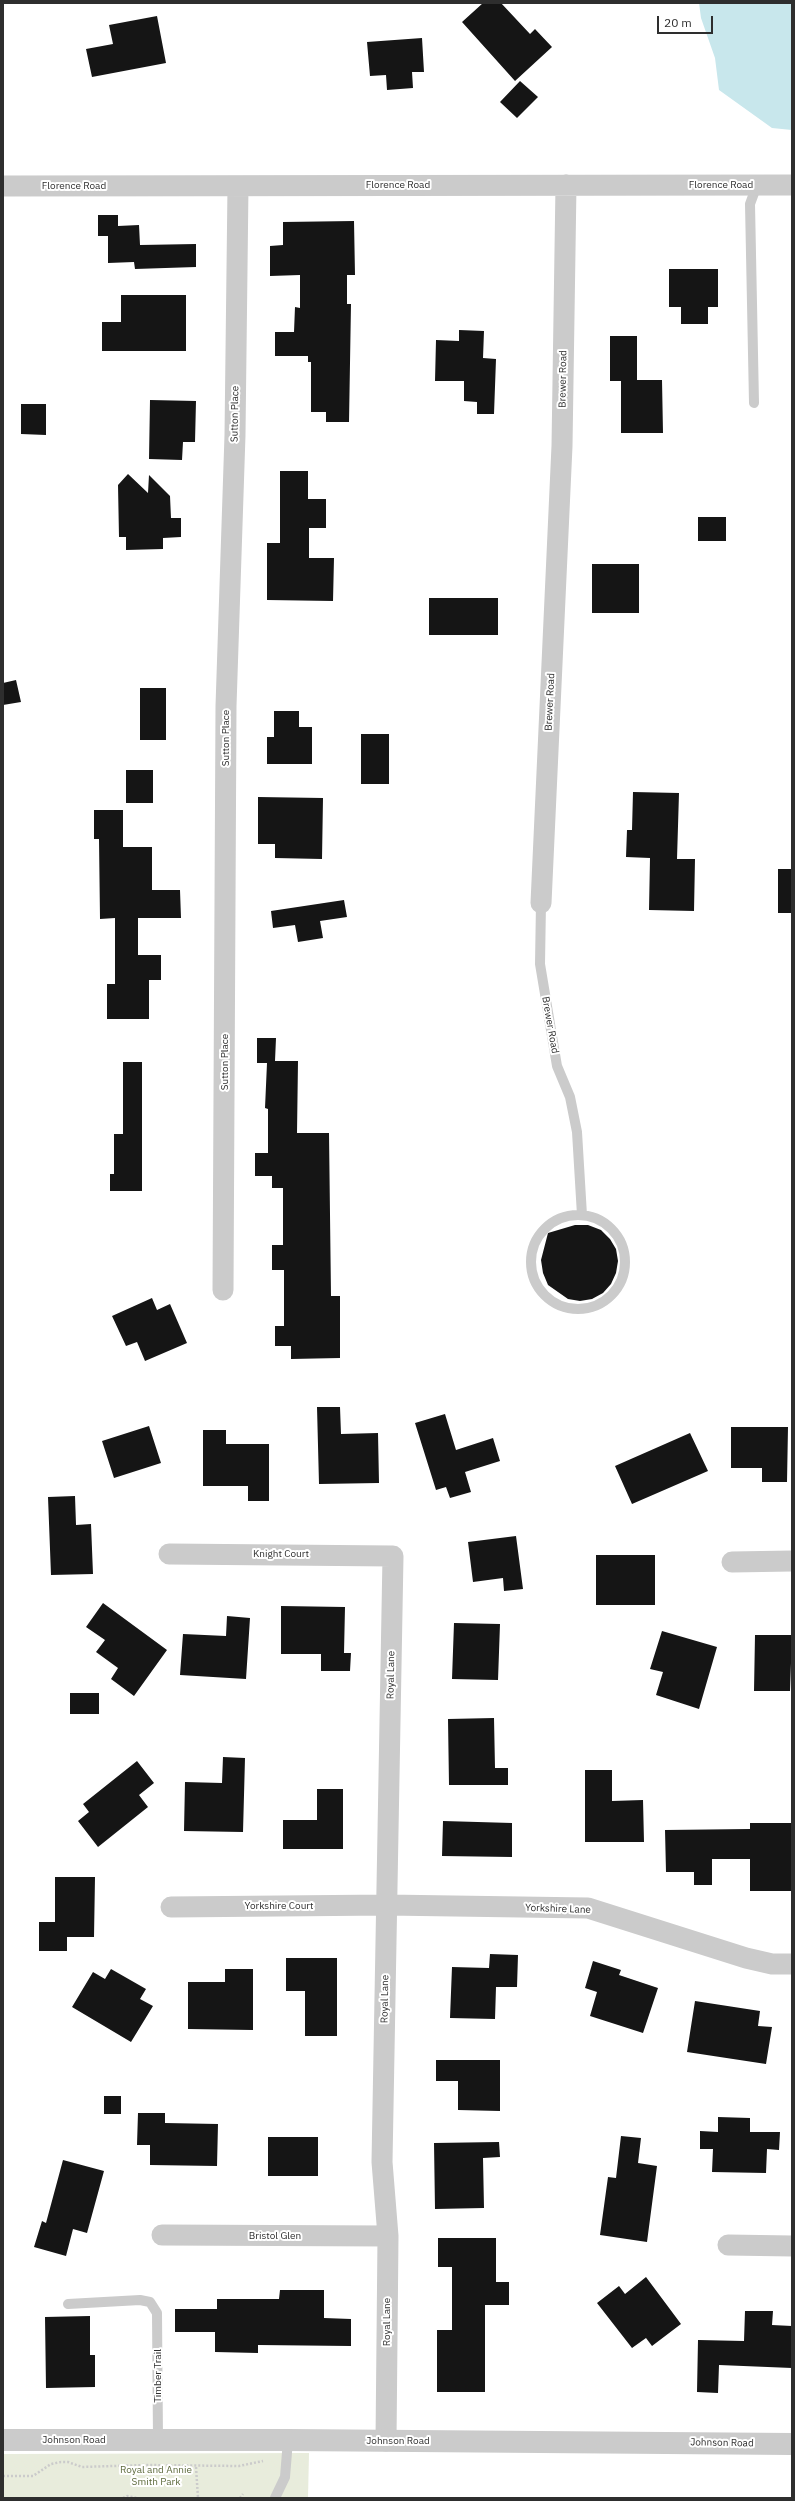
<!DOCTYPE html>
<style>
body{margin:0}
#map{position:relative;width:795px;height:2501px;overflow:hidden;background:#fff;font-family:"IBM Plex Sans",sans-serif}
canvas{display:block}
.frame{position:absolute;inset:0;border:4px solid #2e2e2e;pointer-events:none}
.scale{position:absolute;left:657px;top:16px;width:56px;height:18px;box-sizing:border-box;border:2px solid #2e2e2e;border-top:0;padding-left:5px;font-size:12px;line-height:14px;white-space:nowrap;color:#2e2e2e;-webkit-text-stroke:3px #fff;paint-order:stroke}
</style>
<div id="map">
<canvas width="795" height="2501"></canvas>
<div class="frame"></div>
<div class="scale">20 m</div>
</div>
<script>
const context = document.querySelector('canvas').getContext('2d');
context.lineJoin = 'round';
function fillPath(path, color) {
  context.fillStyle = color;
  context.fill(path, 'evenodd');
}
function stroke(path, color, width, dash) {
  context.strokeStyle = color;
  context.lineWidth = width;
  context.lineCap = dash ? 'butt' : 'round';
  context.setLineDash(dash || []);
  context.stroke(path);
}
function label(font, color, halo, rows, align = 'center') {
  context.font = font + ' "IBM Plex Sans",sans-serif';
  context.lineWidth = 4;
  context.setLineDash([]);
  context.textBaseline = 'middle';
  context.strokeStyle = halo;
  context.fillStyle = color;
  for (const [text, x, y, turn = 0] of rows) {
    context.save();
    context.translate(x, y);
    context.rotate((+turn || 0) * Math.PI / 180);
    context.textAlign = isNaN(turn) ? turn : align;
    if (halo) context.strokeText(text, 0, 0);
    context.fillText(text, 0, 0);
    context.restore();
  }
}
const green = new Path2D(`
 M309,2453L308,2498H3V2454Z`);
const water = new Path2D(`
 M699,3H792V130L772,128L719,90L715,58L701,18Z`);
const building = new Path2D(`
 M483,3H501L530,34L535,29L552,47L515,81L462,22Z
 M157,16L166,63L92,77L86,49L113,44L109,25Z
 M422,38L424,72H412L413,88L387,90L386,75L370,76L367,42Z
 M520,81L538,97L517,118L500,102Z
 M98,215H118V226L139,225L140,245L196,244V267L135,269L134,262L108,263V236H98Z
 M354,221L355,275H347V304H351L349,422H326V412H311V362H308V356H275V332H294L295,307L300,308V275L270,276V246L283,245V222Z
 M669,269H718V307H708V324H681V307H669Z
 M121,295H186V351H102V322H121Z
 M459,330L484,331L483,358L496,359L494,414H477V402L464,401V381H435L436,340L459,341Z
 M610,336H637V380H662L663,433H621V381H610Z
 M150,400L196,401L195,442H183L182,460L149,459Z
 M21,404H46V435L21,434Z
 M280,471H308V499H326V528H309V558H334L333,601L267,600V543H280Z
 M128,474L148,493L149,475L170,496L171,518H181V537L163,538V549L126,550V537H119L118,485Z
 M698,517H726V541H698Z
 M592,564H639V613H592Z
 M429,598H498V635H429Z
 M16,680L21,702L3,705V683Z
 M140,688H166V740H140Z
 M274,711H299V727H312V764H267V737H274Z
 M361,734H389V784H361Z
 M126,770H153V803H126Z
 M633,792L679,793L677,859H695L694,911L649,910L650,858L626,857L627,830H632Z
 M258,797L323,798L322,859L275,858V844H258Z
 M94,810H123V847H152V890H180L181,918H138V955H161V980H149V1019H107V984H115V918L100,919L99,839H94Z
 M778,869H792V913H778Z
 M344,900L347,917L320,921L323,938L298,942L295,925L273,928L271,911Z
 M257,1038H276L275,1061H298L297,1133H329L331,1296H340V1358L291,1359V1346H275V1326H284V1270H272V1245H283V1188H272V1176H255V1153H268V1109L265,1108L267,1063H257Z
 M123,1062H142V1191H110V1174H114V1134H123Z
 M575,1225H588L601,1230L610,1239L616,1249L618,1261L616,1273L611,1284L603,1293L592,1299L580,1301L568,1299L548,1285L543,1273L541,1260L548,1233Z
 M152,1298L157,1310L170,1304L187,1343L145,1361L137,1342L126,1346L112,1316Z
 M317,1407H340L341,1434L378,1433L379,1483L319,1484Z
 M445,1414L456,1450L493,1438L500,1461L465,1472L471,1492L450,1498L446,1487L436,1490L415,1423Z
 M149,1426L161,1463L114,1478L102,1441Z
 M731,1427H788L787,1482H762V1468H731Z
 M203,1430H226V1444H269V1501H248V1486H203Z
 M690,1433L708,1471L632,1504L615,1466Z
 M75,1496L76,1525L91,1524L93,1574L51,1575L48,1497Z
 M516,1536L523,1589L504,1591L503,1578L473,1582L468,1542Z
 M596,1555H655V1605H596Z
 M103,1603L167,1650L134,1696L111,1679L118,1668L96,1652L105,1640L86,1627Z
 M281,1606L345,1607L344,1653H351L350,1671H321V1654H281Z
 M227,1616L250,1618L246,1679L180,1675L183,1634L226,1636Z
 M454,1623L500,1624L498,1680L452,1679Z
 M662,1631L717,1647L699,1709L656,1695L663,1672L650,1669Z
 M755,1635H792L790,1691H754Z
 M70,1693H99V1714H70Z
 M494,1718L495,1768H508V1785H449L448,1719Z
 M223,1757L245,1758L243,1832L184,1831L185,1782L222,1783Z
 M137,1761L154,1783L139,1795L148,1807L98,1847L78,1821L89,1812L83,1804Z
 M585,1770H612V1801L643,1800L644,1842H585Z
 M317,1789H343V1849H283V1820H317Z
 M443,1821L512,1823V1857L442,1856Z
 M750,1823H792V1891H750V1859H712V1885H694V1872H666L665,1830L750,1829Z
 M55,1877H95L94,1937H67V1951H39V1922H55Z
 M490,1954L518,1955L517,1987H496L495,2019L450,2018L452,1967L489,1968Z
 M286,1958H337V2036H305V1991H286Z
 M593,1961L621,1970L619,1975L658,1988L643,2033L590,2016L597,1992L585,1988Z
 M111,1969L146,1989L140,1999L153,2006L131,2042L72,2007L93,1972L105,1979Z
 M225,1969H253V2030L188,2029V1982H225Z
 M695,2001L760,2011L758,2026L772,2027L766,2064L687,2052Z
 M436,2060H500V2111L458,2110V2081H436Z
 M104,2096H121V2114H104Z
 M138,2113H165V2123L218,2124L217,2166L150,2165V2145H137Z
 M718,2117L750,2118V2132H780L779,2150L767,2149L766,2173L712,2172L713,2149H700V2131L718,2132Z
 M621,2136L641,2138L638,2163L657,2166L647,2242L600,2235L608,2177L616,2178Z
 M268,2137H318V2176H268Z
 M499,2142L500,2157L483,2158L484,2208L435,2209L434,2143Z
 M63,2160L104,2171L87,2233L73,2229L66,2256L34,2247L42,2221L46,2223Z
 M438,2238H496V2282H509V2305H485V2392H437V2330H452V2267H438Z
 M646,2277L681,2324L652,2346L646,2338L632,2348L597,2303L619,2286L625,2294Z
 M280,2290H324V2318L351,2319V2346L258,2345V2353L215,2352V2332H175V2309H217V2299H279Z
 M745,2311H773L772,2325L792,2326V2368L719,2365L718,2393L697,2392L698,2340L744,2341Z
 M90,2316V2355H95V2387L46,2388L45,2317Z`);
const path = new Path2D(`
 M196,2467L198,2498
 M3,2476H33L51,2464L61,2462H68L82,2467L146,2465L239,2466L263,2461
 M123,2498L127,2496L137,2498
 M240,2498L243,2494`);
const service = new Path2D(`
 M754,403L750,204L757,185
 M541,903L540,964L557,1066L570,1097L577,1132L582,1215
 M531 1262a47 47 0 1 1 94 0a47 47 0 1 1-94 0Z
 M68,2304L140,2300L150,2302L157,2313L158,2440
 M275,2498L285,2477L288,2440`);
const minor = new Path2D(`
 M3,186L792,185
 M541,903L562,446L566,185
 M223,1290L226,706L235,435L238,186
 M169,1554L393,1556L382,2162L388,2236L386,2441
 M732,1562L792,1561
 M171,1907L387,1905L588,1908L746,1958L772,1964H792
 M162,2235L388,2236
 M728,2245L792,2246`);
const tertiary = new Path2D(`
 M3,2440H288L792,2444`);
const streetNames = [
 ["Florence Road",398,185],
 ["Florence Road",721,185],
 ["Florence Road",74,186],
 ["Brewer Road",563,379,-89],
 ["Sutton Place",235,414,-89],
 ["Brewer Road",550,702,-87],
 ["Sutton Place",226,738,-90],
 ["Brewer Road",550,1025,80],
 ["Sutton Place",225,1062,-90],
 ["Knight Court",281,1554],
 ["Royal Lane",391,1675,-89],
 ["Yorkshire Court",279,1906],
 ["Yorkshire Lane",558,1909,2],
 ["Royal Lane",385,1999,-89],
 ["Bristol Glen",275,2236],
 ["Royal Lane",387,2322,-90],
 ["Timber Trail",158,2376,-90],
 ["Johnson Road",74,2440],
 ["Johnson Road",398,2441],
 ["Johnson Road",722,2443,1]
];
const parkNames = [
 ["Royal and Annie",156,2470],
 ["Smith Park",156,2482]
];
fillPath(green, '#e8ecdc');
fillPath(water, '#c8e7ec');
fillPath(building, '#151515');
stroke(path, '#cbcbcb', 2.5, [2, 2]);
stroke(service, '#cbcbcb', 10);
stroke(minor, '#cbcbcb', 21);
stroke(tertiary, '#cbcbcb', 22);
label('10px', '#2e2e2e', '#fff', streetNames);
label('10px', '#5d6a3c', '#fff', parkNames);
</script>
